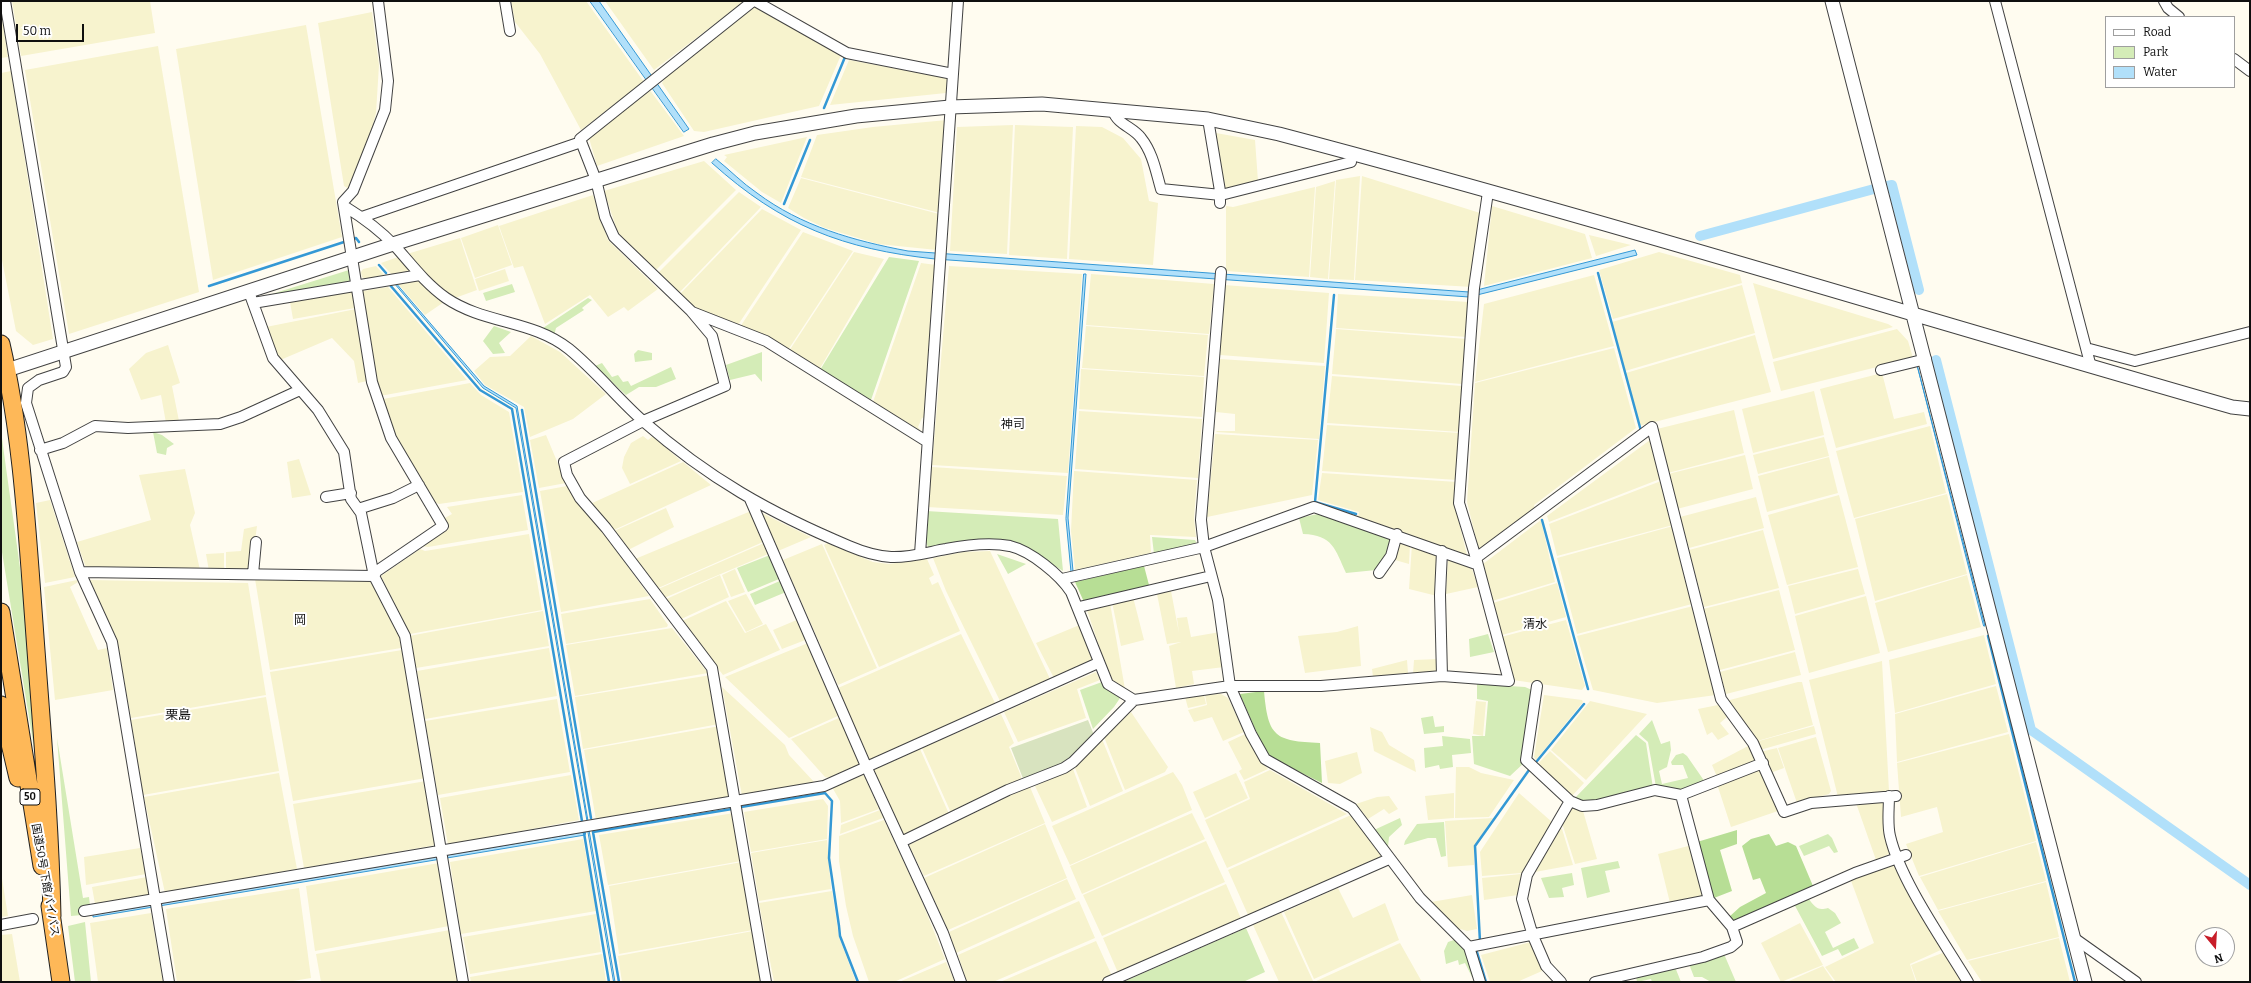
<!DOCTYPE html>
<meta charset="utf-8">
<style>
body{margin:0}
#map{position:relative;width:2251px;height:983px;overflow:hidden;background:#fffcf0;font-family:Bitter,serif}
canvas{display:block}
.frame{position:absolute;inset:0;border:2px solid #0f0f0f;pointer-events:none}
.legend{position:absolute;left:2105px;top:16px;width:130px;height:72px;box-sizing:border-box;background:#fff;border:1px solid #9f9f9f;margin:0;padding:5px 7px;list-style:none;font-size:12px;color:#0f0f0f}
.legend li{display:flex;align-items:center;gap:8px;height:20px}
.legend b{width:20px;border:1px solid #9f9f9f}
.north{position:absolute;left:2195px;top:927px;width:40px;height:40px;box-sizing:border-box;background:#fff;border:1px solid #9f9f9f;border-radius:50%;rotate:162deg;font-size:11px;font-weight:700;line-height:16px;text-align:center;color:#0f0f0f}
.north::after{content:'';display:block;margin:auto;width:14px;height:18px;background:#c81d29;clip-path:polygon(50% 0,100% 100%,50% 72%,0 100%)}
.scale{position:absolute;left:16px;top:24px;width:68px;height:18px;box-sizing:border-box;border:2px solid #0f0f0f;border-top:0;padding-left:5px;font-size:12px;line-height:14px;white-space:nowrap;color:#0f0f0f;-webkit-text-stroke:3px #fff;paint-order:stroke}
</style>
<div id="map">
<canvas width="2251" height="983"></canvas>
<div class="frame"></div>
<ul class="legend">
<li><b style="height:5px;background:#fff"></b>Road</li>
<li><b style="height:11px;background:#d4ecb7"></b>Park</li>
<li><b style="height:11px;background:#b1e0fa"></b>Water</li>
</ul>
<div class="north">N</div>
<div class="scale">50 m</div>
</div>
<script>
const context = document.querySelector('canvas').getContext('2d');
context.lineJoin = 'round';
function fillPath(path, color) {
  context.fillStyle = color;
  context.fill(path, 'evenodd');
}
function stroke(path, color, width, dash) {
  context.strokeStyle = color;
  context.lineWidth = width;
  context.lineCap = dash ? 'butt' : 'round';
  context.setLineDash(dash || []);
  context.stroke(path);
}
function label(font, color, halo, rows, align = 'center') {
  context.font = font + ' Bitter,"Noto Sans JP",serif';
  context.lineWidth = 4;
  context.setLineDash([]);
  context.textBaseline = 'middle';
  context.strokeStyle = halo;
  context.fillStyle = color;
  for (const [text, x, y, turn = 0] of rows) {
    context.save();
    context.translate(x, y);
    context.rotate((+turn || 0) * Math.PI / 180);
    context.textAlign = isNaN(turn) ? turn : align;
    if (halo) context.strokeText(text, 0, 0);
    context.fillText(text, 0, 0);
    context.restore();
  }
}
const farmland = new Path2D(`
 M12,1H150L155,33L21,56Z
 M511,1H586L644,82L581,130L540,54L515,22Z
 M605,1H745L654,70Z
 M755,5L841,55L819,106L704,132L694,131L662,83L666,76Z
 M372,12L379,65L376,113L370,136L349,189L344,186L318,23Z
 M1,13L8,57L1,58Z
 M306,25L342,237L213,280L176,49Z
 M158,46L199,292L69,334L25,70Z
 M849,60L947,78L946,93L830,105Z
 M11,71L53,339L33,345L16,331L1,255V73Z
 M649,89L684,136L597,166L589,138Z
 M947,120L940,213L801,177L817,135L873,127Z
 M1013,125L1007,254L950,251L957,127Z
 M1015,125L1073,127L1067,259L1009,255Z
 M1076,126L1102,127L1123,138L1141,159L1149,201L1158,203L1153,265L1069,259Z
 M1216,133L1255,140L1258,181L1224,189Z
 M807,137L781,203L762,192L724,161L727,157L724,155Z
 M704,161L736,190L656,270L618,233L604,191Z
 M1360,176L1354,280L1329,279L1336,180Z
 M1362,176L1480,213L1472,287L1355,280Z
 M801,178L939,214L937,250L878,244L825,228L804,218L788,208Z
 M1335,181L1328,279L1310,277L1316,187Z
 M1315,187L1309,277L1226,271V206L1233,207Z
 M739,192L761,207L679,293L658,273Z
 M593,195L608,240L658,289L628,311L624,307L608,317L590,295L545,324L523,266L514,268L499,226Z
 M1492,206L1585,234L1592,258L1484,286Z
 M762,209L801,230L738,325L694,308L680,294Z
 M498,225L512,265L475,278L461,238Z
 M803,232L853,251L788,350L740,327Z
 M1589,235L1631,245L1596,256Z
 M460,238L477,290L455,298L446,293L413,264L407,254Z
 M854,252L884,259L819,370L789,351Z
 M1659,252L1740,275L1742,283L1613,319L1599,270Z
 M398,257L412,272L393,276L381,263Z
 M921,263L936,265L925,417L922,418L918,427L921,431L873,402Z
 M376,266L384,275L365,279L362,277L361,272L363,269Z
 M949,266L1082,274L1068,473L932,465Z
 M505,269L509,281L479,291L475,279Z
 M1091,274L1214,284L1209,334L1086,325Z
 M1594,275L1614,346L1475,382L1484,304Z
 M416,280L420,282L444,302L425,315L397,283Z
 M1753,283L1888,324L1893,327L1773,359Z
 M1224,285L1329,293L1324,363L1220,355Z
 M1742,285L1755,333L1625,371L1612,322Z
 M388,287L467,380L380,396L376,382L362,291Z
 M353,291L355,308L293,319L290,302Z
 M1338,294L1469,302L1467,337L1336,328Z
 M356,309L367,381L358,383L354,361L332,338L278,361L266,327Z
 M1086,326L1208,335L1204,376L1082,368Z
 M1336,329L1467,339L1462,384L1332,374Z
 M1897,329L1908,341L1913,358L1781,391L1773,362Z
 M1755,335L1771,392L1639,426L1626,373Z
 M531,336L560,352L606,394L573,419L530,437L524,407L485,385L474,371L490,357L510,356Z
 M168,345L180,383L172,386L179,421L166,423L161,395L141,400L129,369L146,353Z
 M1614,348L1636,428L1534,505L1535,510L1479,551L1467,502L1475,383Z
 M1220,359L1325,366L1319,439L1216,432L1217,431H1235V414L1216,412Z
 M1081,369L1204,377L1202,417L1079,409Z
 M1882,373L1894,419L1924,412L1927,424L1836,448L1820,389Z
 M1332,376L1462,386L1460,432L1327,423Z
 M470,383L481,395L509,412L523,492L439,504L434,502L415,473L396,437L383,399Z
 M1814,391L1824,435L1753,453L1742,409Z
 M1734,410L1744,453L1668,473L1657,429Z
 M1079,411L1202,419L1198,478L1075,469Z
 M1327,425L1460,433L1457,480L1322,471Z
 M1930,426L1946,493L1854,518L1836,451Z
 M1215,434L1318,440L1312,495L1207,517Z
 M546,435L566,483L539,488L530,440Z
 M643,436L648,440L653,436L681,461L630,484L622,468L624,457L631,443Z
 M1824,437L1829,456L1758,474L1753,455Z
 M1650,440L1660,479L1549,522L1547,516Z
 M1745,455L1753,489L1677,509L1668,474Z
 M1829,457L1838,493L1767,512L1758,476Z
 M299,459L311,495L292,498L287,462Z
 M683,462L711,485L614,530L590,504Z
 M932,467L1067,476L1063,515L927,507Z
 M185,469L195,513L190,525L200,570L86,568L77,542L151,520L139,475Z
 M1074,471L1197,480L1194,518L1196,537L1150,535L1151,553L1075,570L1071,531Z
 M1322,473L1457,482L1455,506L1467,555L1358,518L1359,512L1318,500Z
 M1661,481L1673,525L1557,556L1549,524Z
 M567,486L596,522L649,596L561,612L540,491Z
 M1947,494L1967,574L1875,601L1855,519Z
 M522,495L528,530L428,547L422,546L449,529L443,519L452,514L447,507Z
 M1839,495L1858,567L1787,585L1768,515Z
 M1756,497L1764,528L1689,548L1680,517Z
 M50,500L75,577L45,583L36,503Z
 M666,508L674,527L628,550L614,531Z
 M751,511L763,542L656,589L635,559Z
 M758,511L782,523L811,537L778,551Z
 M1541,520L1555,582L1492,601L1483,564Z
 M257,526L251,572H226V552L241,551L244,529Z
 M1673,526L1692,604L1577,634L1557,558Z
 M1763,530L1779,588L1704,607L1689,550Z
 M529,534L542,610L410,634L381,576L420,549L425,551Z
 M1399,542L1410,545L1409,564L1395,560Z
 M764,543L768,554L664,598L656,590Z
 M827,543L873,562L889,564L927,559L934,575L929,578L932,585L938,582L960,631L879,667L824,545Z
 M822,544L877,668L838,685L783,560Z
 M1412,544L1440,555L1437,596L1409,589Z
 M990,551L1051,681L1001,703L946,591L933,558L963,552Z
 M224,553V572L209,571L206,554Z
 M1448,557L1472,569L1478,587L1446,594Z
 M735,569L745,592L731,597L722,575Z
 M1858,569L1865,594L1795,614L1788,586Z
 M720,575L729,597L679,620L664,600Z
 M1967,575L1981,627L1888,652L1875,603Z
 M255,579L368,581L376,584L400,636L401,648L270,670Z
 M77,580L78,582L70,587L98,650L107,648L113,690L55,700L44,587Z
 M90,580L248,583L266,695L131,718L117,641Z
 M1557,583L1566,617L1502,635L1493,603Z
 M1779,590L1795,650L1720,670L1703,609Z
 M1171,591L1179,633L1177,618L1187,617L1191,637L1220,632L1224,667L1192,671L1194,684L1176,688L1169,646L1181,642L1167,644L1157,594Z
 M746,594L763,624L746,632L728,601Z
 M1866,596L1880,653L1809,673L1795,616Z
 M1133,597L1144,640L1121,646L1112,602Z
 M650,599L668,625L667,627L566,644L561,614Z
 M726,601L745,633L766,624L780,650L723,675L682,621Z
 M1110,603L1125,689L1113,681L1108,673L1087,610Z
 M1693,606L1716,695L1657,703L1593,690L1577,636Z
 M543,611L549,646L416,668L409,636Z
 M799,619L808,639L782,649L773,630Z
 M1566,620L1585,686L1582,690L1513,680L1501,637Z
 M1082,624L1094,659L1093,664L1055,680L1036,643Z
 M1358,626L1361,666L1305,673L1298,636L1337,632Z
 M672,628L708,673L575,696L566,645Z
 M961,634L996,705L870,761L838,688Z
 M1984,635L1996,684L1895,713L1889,660Z
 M808,643L840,715L789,738L725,677Z
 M549,648L557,696L425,719L417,671Z
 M402,650L426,778L293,801L270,672Z
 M1795,652L1801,675L1726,694L1720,672Z
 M1439,659V672L1413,674L1414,660Z
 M1407,660L1408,673L1373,677L1372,669Z
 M1882,661L1889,791L1838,797L1809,680Z
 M1096,672L1100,680L1077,689L1086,718L1018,742L1004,712Z
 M711,675L719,724L583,749L575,697Z
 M1798,682H1802L1813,725L1754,742L1726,701Z
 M1996,686L2008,732L1897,762L1895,714Z
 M722,687L785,745L789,755L815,783L742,796Z
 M1221,694L1228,698L1244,732L1223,741L1212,717L1194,722L1188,710L1207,705L1205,695Z
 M1204,695L1206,704L1188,708L1185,697Z
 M1544,695L1582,700L1583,702L1536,760L1534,757Z
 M266,697L279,771L143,795L131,720Z
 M557,699L570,772L438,795L425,721Z
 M1476,701L1486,702L1483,736L1473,734Z
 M1590,701L1647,714L1586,780L1551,750Z
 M1718,705L1727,717L1720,723L1729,734L1718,740L1712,732L1707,735L1698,709Z
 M1131,712L1168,767L1165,772L1125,790L1104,737Z
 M1001,714L1014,743L1009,747L1021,776V782L952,815L922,748Z
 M841,717L861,763L830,778L825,777L791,739Z
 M720,726L732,797L596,820L584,750Z
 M1814,726L1816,734L1760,750L1755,742Z
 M1370,727L1382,732L1389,745L1414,760L1416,772L1374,751Z
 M1245,734L1261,761L1268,769L1244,780L1239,771L1242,769L1228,742Z
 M2009,734L2036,841L1919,876L1906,844L1943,832L1937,807L1901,817L1897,763Z
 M1816,737L1831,791L1829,794L1797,803L1778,748Z
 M1102,739L1123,791L1090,806L1075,768Z
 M1750,745L1760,762L1718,779L1712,765Z
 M1777,748L1784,768L1770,773L1760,752Z
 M920,749L950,816L904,838L874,770Z
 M1550,751L1584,783L1572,796L1536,766Z
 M1357,752L1362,773L1340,784L1328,783L1325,761Z
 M1761,766L1778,811L1731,827L1717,784Z
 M1456,767H1469L1481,773L1514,780L1489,817L1455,818Z
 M1073,769L1087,807L1052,822L1035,786Z
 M1270,770L1347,814L1227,868L1205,820L1250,799L1244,782Z
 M1173,772L1182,785L1192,810L1070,865L1052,826Z
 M279,773L297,869L165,893L144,797Z
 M1236,773L1248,798L1205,818L1193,792Z
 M571,775L579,820L448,845L440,798Z
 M864,775L879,809L841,823L840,801L832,787Z
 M426,781L436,845L304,868L293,804Z
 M1030,787L1045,823L924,876L909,845L1013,794Z
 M1454,793V818L1428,820L1425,796Z
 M1519,793L1552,822L1522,873L1482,876L1480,852Z
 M1389,796L1398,809L1389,814L1384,809L1368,819L1356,804L1377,797Z
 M823,799L828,806L827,839L751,852L744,812Z
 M1878,800L1883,803L1885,809L1884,833L1891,853L1876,860L1856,803Z
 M1571,806L1583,811L1597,859L1575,864L1562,823Z
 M880,810L883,818L840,834L841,825Z
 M734,813L741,861L608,885L599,835Z
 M1192,813L1205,839L1082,894L1070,866Z
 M1351,815L1383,858L1249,917L1228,870Z
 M1493,818L1474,847V865L1448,867L1445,821Z
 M884,820L919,894L945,959L894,982H869L853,936L846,906L839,861V836Z
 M1045,824L1067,878L948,930L924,878Z
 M1558,827L1562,829L1573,865L1535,872L1534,868Z
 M583,839L596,911L461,934L450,862Z
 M827,840L831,889L759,901L751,853Z
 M1206,841L1225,882L1102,936L1083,895Z
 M2036,842L2046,881L1938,910L1920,877Z
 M1692,845L1705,897L1670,903L1658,854Z
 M140,848L146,874L86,885L84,857Z
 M742,862L753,930L619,954L609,886Z
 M1893,862L1896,864L1943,949L1910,964L1916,982H1836L1825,967L1874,943L1850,878Z
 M439,863L449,926L315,951L306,886Z
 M1,872L8,916L1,917Z
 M1521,874L1518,895L1484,900L1482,878Z
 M147,877L150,895L95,904L92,887Z
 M1067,879L1076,899L956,953L949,932Z
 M2046,882L2059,937L1967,960L1938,911Z
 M1226,884L1242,921L1119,975L1103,938Z
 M299,888L311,978L287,982H177L166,909Z
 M1338,888L1353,918L1385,903L1399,940L1314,979L1284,912Z
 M832,891L839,937L856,982H774L759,903Z
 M1472,895L1477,929L1467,931L1457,928L1431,902Z
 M1079,901L1095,938L993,982H967L958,955Z
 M1281,912L1313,981L1279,982L1253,925Z
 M151,913L163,982H98L90,923Z
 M596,914L601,952L470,974L463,937Z
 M1800,923L1823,965L1781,982L1761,943Z
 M450,930L460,982H321L316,954Z
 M753,931L761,982H622L618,956Z
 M12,934L20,982H1V935Z
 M2059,938L2070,982H1982L1968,961Z
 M1096,941L1112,976L1099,982H1000Z
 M1531,942L1542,971L1517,982H1490L1481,955Z
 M1400,943L1422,982H1314Z
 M1945,952L1964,982H1917L1911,965Z
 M602,954L606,982H471L470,977Z
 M946,962L955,982H899Z
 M1823,966L1834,982H1789V981Z`);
const green = new Path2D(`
 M889,257L919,261L871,400L820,370Z
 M349,270L350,283L259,298Z
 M512,284L515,292L486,301L483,293Z
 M588,298L592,300L582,308L584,310L556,328L554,336L543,328Z
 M494,326L511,332L499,343L505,353L493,354L483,341Z
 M638,350L652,353V360L635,362L634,354Z
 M762,352V382L755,374L730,380L726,365Z
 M602,363L612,377L618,375L623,382L628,381L631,386L671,367L676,379L656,387H639L626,395L595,366Z
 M1,430C14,533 35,644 34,748L1,546Z
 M153,432L162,435L174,444L167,448L166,455L157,453Z
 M926,511L1058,519L1063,571L1024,546L928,547L925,540Z
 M1318,514L1392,538L1387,556L1376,570L1346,573C1335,549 1333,535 1303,534L1299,518Z
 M1152,537L1195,540L1197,544L1154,554Z
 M997,554L1026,564L1008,574Z
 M770,555L779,579L748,592L737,568Z
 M782,580L786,592L755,605L750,594Z
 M1488,634L1494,652L1470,657L1469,639Z
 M1102,682L1120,698L1114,707L1093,729L1080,690Z
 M1477,684L1525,687L1532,690L1525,762L1510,776L1474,764L1472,736H1485L1488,701L1477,699Z
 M1433,716L1435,727L1444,726V732L1424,734L1421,718Z
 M1652,720L1661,744L1670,741L1671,750L1667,767L1659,771L1662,784L1688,778L1683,765H1672L1671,762L1676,755L1683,753L1687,756L1705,782L1682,792L1656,787L1648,742L1639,734Z
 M1636,735L1646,743L1653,788L1597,803L1573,800Z
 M1442,736L1470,739L1471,753L1452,755L1453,767L1440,769L1439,765L1425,768L1424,748L1443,746Z
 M57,738L83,898L89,897L90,906L82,915L71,916Z
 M1400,818L1402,825L1389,837L1388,847L1374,830Z
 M1444,822L1446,856L1441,857L1436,838H1428L1404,845L1405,841L1417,824Z
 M1828,834L1832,838L1838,852L1834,853L1829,846L1804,856L1799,846Z
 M1618,861L1620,868L1605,871L1610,892L1587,898L1581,868Z
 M1572,873L1574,885L1562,888L1564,897L1549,898L1541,878Z
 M1808,898C1815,907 1817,911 1828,908L1835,913L1841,923L1825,932L1833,948L1854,938L1859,948L1842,956L1838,949L1822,956L1794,904Z
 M85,922L91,982H75L68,926Z
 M1246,928L1265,972L1243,982H1123Z
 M1457,939L1468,948L1476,976L1472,977L1465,963L1459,965L1458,960L1446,964L1444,951L1448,942Z
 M1724,954L1736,982H1711L1702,977H1694L1689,964Z
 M1675,967L1681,982H1652L1651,979L1637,982L1636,976Z`);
const forest = new Path2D(`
 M1144,566L1149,585L1084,602L1075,582Z
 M1264,691C1268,737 1275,741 1320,743L1322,783L1271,758L1264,749L1253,724L1240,694Z
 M1737,830V844L1720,850L1732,891L1714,898L1697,842Z
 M1769,834L1776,846L1788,842L1796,846L1813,886L1734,924L1729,917L1740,907L1766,893L1760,878L1753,880L1742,846L1751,839Z`);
const cemetery = new Path2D(`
 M1088,720L1094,735L1072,759L1024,781L1011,748Z`);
const water = new Path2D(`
 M590,1H599L689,129L684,132Z
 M716,159C730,170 742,183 757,193C801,226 854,241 908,251L1469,292L1635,250L1637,255L1469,297L935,259C843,249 782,226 712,163Z
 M1084,274H1086L1068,518L1073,571L1071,572L1066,519Z
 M395,282L484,386L517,406L588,821H587L516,408L483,388L394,283Z
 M1917,365L1985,626H1984Z
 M588,830H589L615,982H614Z
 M586,832L585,835L93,917V915Z`);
const stream = new Path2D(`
 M824,108L845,57
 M784,204L810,140
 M353,239L356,238L359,242
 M379,265L386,273
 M1598,273L1641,431L1639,432
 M390,285L480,390L512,409L582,821
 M209,286L344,242
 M1334,295L1315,502L1356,514
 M522,410L591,818
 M1542,520L1588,689
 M1988,636L2075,982
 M1537,761L1584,704
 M741,807L825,793L832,801L829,858L839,926L840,936L858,982
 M584,833L609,982
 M1480,942L1475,846L1529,770
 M1477,952L1486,982
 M619,982L593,832L732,809`);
const canal = new Path2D(`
 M1887,186L1892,185L1919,290
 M1700,236L1874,189
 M1936,360L2031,730L2250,885`);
const minor = new Path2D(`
 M5,1L66,367L63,372L39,380L28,388L26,403L80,572L112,642L169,982
 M505,1L510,31
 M753,1L580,139L596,180L605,217L614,237L691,311L712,336L725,386L643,421L564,462L567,475L580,498L606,528L712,668L766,982
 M755,1L847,53L953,74
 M1995,1L2091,367
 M2164,1L2168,8L2179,17
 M2234,59L2250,71
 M1113,111C1118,125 1133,127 1141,138C1153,153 1156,172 1161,189L1221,195L1351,162
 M1208,119L1220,191V203
 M344,206C362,217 380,230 395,246C411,264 426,284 446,298C484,324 533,320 569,349C596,371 618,399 643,421C708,478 770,513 849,546C863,552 876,556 891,557C908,558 929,552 946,549C966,545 990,542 1010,546C1031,551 1060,575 1071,592L1108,684L1134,700L1230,686H1321L1442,676L1509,681L1476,558L1459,503L1474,288L1488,192
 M362,217L581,142
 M1221,272L1201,520L1204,547L1218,600L1230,686L1251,734L1265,759L1352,808L1420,898L1469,947L1480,982
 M249,292L273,358L318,410L344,452L351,499L361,513L374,576L405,636L463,982
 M253,303L420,275
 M692,312L766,341L926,441
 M2086,348L2135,361L2250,332
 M1881,370L1926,359
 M40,450L63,443L95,426L128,428L220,424L241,417L300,390
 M326,497L351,493
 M750,499L866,766L943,933L961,982
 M358,509L393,498L419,485
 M920,554L958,1
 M1476,558L1652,427L1721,699L1753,743L1784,812L1811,803L1896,796
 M80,572L374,576
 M1379,573L1391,556L1397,534
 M253,574L256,542
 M374,576L377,571L443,526L391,438L372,382L343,202L353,191L385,110L388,81L378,1
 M1062,579L1204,547L1314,507L1476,564
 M1079,607L1211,576
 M1442,676L1440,595L1442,551
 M1537,686L1526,760L1570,801L1582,806L1597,805L1655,790L1681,795L1763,763
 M1889,796C1889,808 1887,824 1890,836C1900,880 1944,942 1968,982
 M901,842L1008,790L1064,768L1073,762L1134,700
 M84,911L824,786L1098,663
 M1,925L33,919
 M1732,927L1855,873L1906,855
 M2074,938L2136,982
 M1469,947L1709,900
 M1108,982L1389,859
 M1561,982L1546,966L1533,936L1522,899L1527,875L1570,801
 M1595,982L1703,957L1731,947L1737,942L1732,927L1709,900L1681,795`);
const tertiary = new Path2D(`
 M1832,1L2085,982
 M1,372L393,244L713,144L755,133L856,116L950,107L1042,104L1208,119L1279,134C1598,218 1914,316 2232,407L2250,409`);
const trunk = new Path2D(`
 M1,344C22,435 27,530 34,623C41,721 50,818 52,916
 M1,612L42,866
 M1,705L18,778
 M50,906L61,982`);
const shields = [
 [30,797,20]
];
const shieldNames = [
 ["50",30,797]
];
const streetNames = [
 ["国道50号 下館バイパス",45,880,80]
];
const neighbourhoodNames = [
 ["神司",1013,425],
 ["岡",300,621],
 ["清水",1535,625]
];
const quarterNames = [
 ["栗島",178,715]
];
fillPath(farmland, '#f7f3ce');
fillPath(green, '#d4ecb7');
fillPath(forest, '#b7de95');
fillPath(cemetery, '#d8e3bf');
fillPath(water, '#b1e0fa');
stroke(water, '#3498d5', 1);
stroke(stream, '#3498d5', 2.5);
stroke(canal, '#b1e0fa', 10);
stroke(minor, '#424242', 12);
stroke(tertiary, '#424242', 15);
stroke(trunk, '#202020', 19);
stroke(minor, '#fff', 10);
stroke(tertiary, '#fff', 13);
stroke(trunk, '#feb858', 17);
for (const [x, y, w] of shields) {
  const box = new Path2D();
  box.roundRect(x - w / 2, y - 8, w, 16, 3);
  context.fillStyle = '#fff';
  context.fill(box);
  stroke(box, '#0f0f0f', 1);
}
label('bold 10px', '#0f0f0f', null, shieldNames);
label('11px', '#0f0f0f', '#fff', streetNames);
label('12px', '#0f0f0f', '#fff', neighbourhoodNames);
label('13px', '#0f0f0f', '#fff', quarterNames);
</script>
